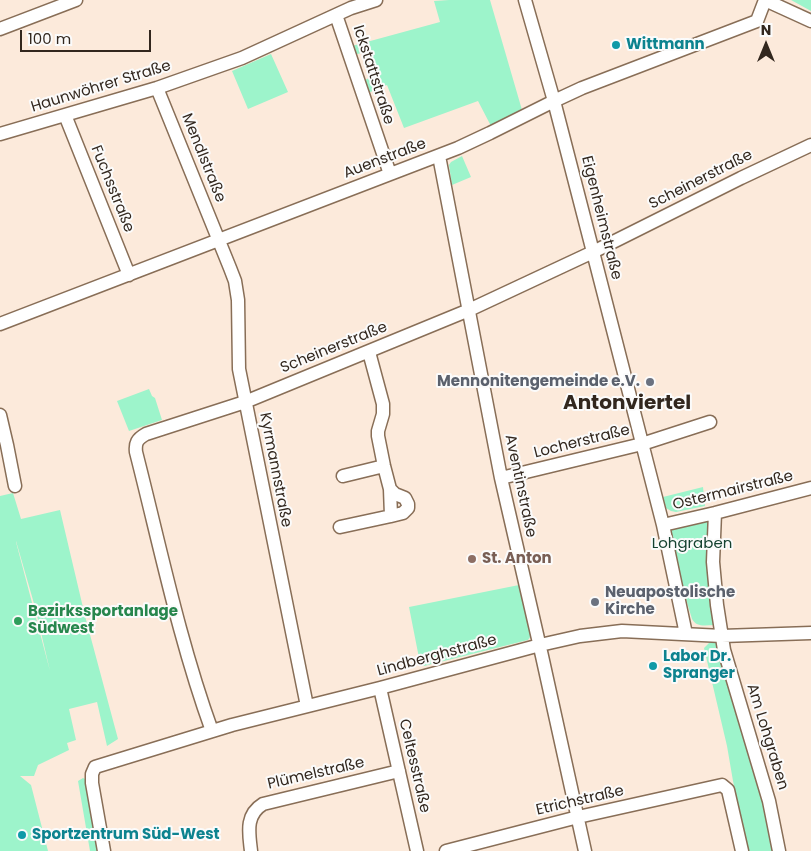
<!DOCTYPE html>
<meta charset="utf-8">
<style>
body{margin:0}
#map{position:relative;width:811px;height:851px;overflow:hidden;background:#fceadb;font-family:Poppins,sans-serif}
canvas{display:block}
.north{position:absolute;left:741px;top:20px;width:50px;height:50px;-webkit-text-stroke:4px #fbfbfb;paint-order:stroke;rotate:0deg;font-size:14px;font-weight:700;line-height:20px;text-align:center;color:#32271e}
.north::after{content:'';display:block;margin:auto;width:18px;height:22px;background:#32271e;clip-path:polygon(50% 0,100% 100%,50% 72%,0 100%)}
.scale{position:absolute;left:20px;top:30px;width:131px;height:22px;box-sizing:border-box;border:2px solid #32271e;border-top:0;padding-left:6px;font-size:15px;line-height:18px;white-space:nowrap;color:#32271e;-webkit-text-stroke:4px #fbfbfb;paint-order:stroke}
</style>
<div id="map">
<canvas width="811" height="851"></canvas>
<div class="north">N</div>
<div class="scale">100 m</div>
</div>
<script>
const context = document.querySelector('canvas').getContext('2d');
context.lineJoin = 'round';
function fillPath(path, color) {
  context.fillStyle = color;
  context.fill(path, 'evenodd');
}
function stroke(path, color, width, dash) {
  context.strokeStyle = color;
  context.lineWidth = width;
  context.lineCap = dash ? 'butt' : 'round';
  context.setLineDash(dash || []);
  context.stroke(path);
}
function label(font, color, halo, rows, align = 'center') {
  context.font = font + ' Poppins,sans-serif';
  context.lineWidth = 4;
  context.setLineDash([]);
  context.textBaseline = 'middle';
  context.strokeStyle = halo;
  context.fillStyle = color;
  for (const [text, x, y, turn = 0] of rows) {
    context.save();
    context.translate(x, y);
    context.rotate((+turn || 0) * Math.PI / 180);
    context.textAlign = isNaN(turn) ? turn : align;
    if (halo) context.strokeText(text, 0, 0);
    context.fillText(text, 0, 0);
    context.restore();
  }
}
const green = new Path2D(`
 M449,0H490L522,110L491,126L478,101L404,128L387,85L368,93L363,81L377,74L368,51L354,55L352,46L440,22L434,1Z
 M791,0H811V11Z
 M271,54L288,92L248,109L232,71Z
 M462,156L471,177L452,185L449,165L451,162Z
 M149,389L152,396L155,398L162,420L129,431L117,401Z
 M703,487L705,506L676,512L671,511L666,508L663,497Z
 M13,493L21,519L60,510L85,616L118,739L107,746L97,702L69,709L76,740L67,743L69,750L38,765L34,776H20L31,785L48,851H0V496ZM16,541L35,607L50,671L16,542Z
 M709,519L715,625C706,625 697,628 692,619L679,576L671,531L672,529Z
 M519,585L531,636L528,640L424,666L420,663L409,607Z
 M709,643H716L721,656L763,801L774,851H748L733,781L727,746L704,648Z
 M83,778L87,780L99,851H90L78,781Z`);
const minor = new Path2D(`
 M525,0L554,101L593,252L663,525L686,634
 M765,0L811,21
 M336,15L390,174
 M0,29L76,0
 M157,88L230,268L235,281L238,300L239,369L307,706
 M65,115L129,275
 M0,134L157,88L242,58L351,8L376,0
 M439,156L501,478L542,656L585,851
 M0,324L458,148L490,133L554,101L582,88L757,21L765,0
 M0,415L7,445L15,486
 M343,476L384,466
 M501,478L642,444L710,422
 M390,489L395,494L405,498L408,504V508L403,513L391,516
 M715,513L713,562L717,605L724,650L769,801L779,851
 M663,525L715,513L811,488
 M340,527L391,516L390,489L384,466L378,436V431L383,414V404L369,352
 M380,688L417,851
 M212,731C179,640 160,546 136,452C135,443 137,439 146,434L245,402L469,310L593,252L741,178L811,145
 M104,851L92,783V774L95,767L232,725L380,688L540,645L580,636L622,631L722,636L811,633
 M251,851C249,833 245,815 263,804L399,771
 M446,851L578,817L722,785L728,790L742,851`);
const markers = [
 [616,45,5,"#0f9aa8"],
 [650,382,5,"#6b7280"],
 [472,559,5,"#8d6e63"],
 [595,602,5,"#6b7280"],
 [18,621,5,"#2e9e5b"],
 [653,666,5,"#0f9aa8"],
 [22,835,5,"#0f9aa8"]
];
const cultureNames = [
 ["Wittmann",626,45],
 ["Labor Dr.",663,657],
 ["Spranger",663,674],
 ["Sportzentrum Süd-West",32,835]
];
const streetNames = [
 ["Ickstattstraße",373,75,72],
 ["Haunwöhrer Straße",101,87,-17],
 ["Mendlstraße",203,158,68],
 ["Auenstraße",385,159,-21],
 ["Scheinerstraße",701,180,-27],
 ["Fuchsstraße",112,189,68],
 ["Eigenheimstraße",601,218,76],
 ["Scheinerstraße",334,348,-22],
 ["Locherstraße",582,442,-14],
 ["Kyrmannstraße",275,470,79],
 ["Aventinstraße",520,486,78],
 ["Ostermairstraße",733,491,-14],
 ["Lindberghstraße",437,656,-15],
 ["Am Lohgraben",767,737,73],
 ["Celtesstraße",414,766,77],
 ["Plümelstraße",316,774,-13],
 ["Etrichstraße",580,801,-13]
];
const worshipNames = [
 ["Mennonitengemeinde e.V.",640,382],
 ["Neuapostolische",605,593,"left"],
 ["Kirche",605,610,"left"]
];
const parkNames = [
 ["Lohgraben",692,544]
];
const educationNames = [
 ["St. Anton",482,559]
];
const leisureNames = [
 ["Bezirkssportanlage",28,612],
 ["Südwest",28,629]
];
const districtNames = [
 ["Antonviertel",627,404]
];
fillPath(green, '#9df4cb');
stroke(minor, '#886e57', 15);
stroke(minor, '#fff', 12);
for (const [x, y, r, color] of markers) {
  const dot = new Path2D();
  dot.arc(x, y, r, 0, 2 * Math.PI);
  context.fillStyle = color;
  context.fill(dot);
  stroke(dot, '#fbfbfb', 2);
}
label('bold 15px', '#0d838f', '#fbfbfb', cultureNames, 'left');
label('15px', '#32271e', '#fbfbfb', streetNames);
label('bold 15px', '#5b616d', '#fbfbfb', worshipNames, 'right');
label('15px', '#154230', '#fbfbfb', parkNames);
label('bold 15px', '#785e54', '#fbfbfb', educationNames, 'left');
label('bold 15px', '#27864d', '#fbfbfb', leisureNames, 'left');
label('bold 20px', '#32271e', '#fbfbfb', districtNames);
</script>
